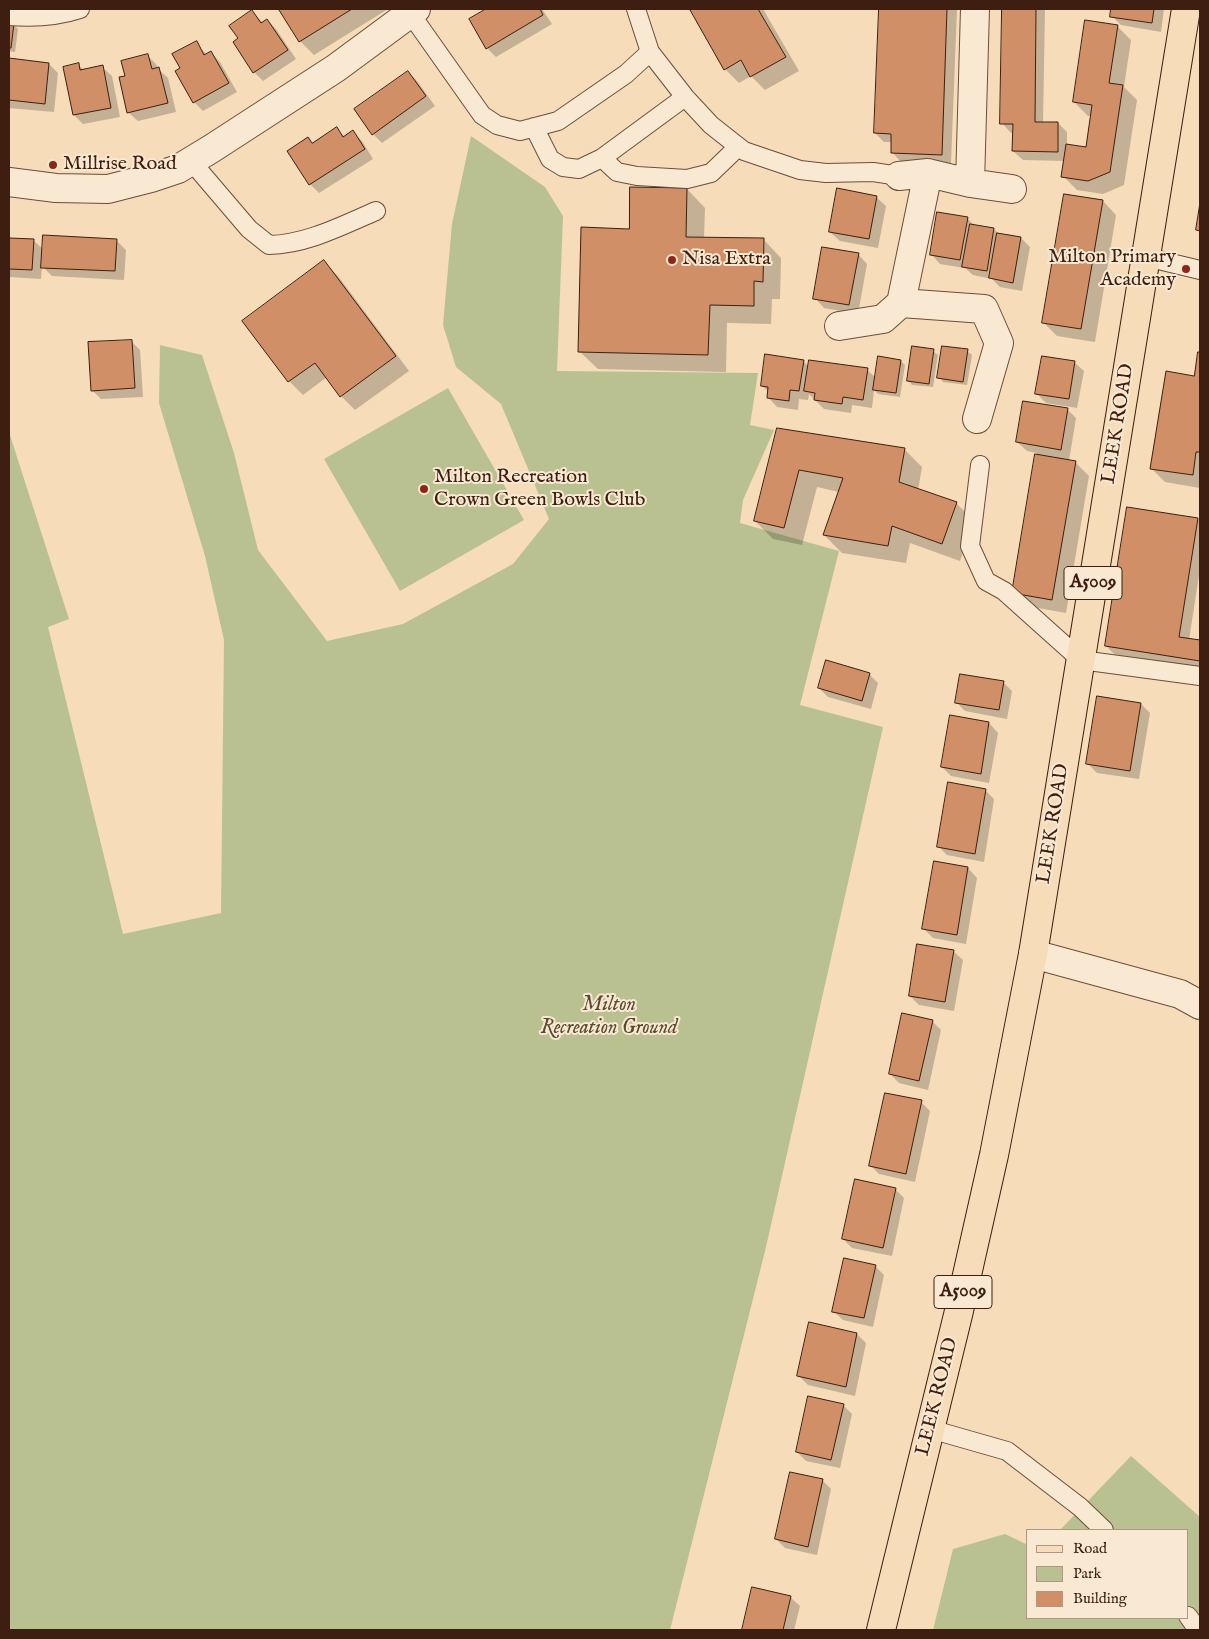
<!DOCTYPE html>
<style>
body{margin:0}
#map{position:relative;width:1209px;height:1639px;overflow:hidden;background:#f6dcb9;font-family:"IM FELL English",serif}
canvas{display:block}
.frame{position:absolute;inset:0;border:10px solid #3d1e10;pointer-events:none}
.legend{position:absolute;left:1026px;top:1529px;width:162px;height:90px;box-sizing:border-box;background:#f9e8d2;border:1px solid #ae9784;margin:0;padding:6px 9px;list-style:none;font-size:15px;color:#3d1e10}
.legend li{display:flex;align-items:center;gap:10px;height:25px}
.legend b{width:25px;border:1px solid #ae9784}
</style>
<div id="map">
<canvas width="1209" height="1639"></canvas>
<div class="frame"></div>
<ul class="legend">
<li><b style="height:6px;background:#f6dcb9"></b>Road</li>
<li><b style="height:14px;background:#bac191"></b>Park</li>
<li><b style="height:14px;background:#d08f67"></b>Building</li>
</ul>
</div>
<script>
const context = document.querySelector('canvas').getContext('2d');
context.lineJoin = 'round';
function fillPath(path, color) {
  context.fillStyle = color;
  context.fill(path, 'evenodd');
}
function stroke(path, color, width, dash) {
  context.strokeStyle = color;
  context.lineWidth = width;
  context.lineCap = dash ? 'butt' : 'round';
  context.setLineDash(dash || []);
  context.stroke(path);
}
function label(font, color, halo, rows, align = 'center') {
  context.font = font + ' "IM FELL English",serif';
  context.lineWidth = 4;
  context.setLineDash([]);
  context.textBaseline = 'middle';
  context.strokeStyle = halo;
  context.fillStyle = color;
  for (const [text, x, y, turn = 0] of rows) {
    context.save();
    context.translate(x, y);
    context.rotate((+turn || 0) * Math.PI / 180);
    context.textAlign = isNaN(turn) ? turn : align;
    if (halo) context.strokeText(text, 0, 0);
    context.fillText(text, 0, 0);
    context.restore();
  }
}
const green = new Path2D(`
 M471,136L545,187L563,216L557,371L758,373L750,425L774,430L743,500L740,523L839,551L800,705L883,727L766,1247L670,1630H9V432L69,619L48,627L123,934L221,913L224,640L205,556L159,403L160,345L202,355L234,453L258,550L327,641L403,624L513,564L549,519L501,404L456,367L443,325L452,224Z
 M448,388L524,520L400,591L324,459Z
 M1131,1456L1200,1517V1630H933L953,1549L1005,1534L1028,1545V1618H1188V1530H1060Z`);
const shadow = new Path2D(`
 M283,9H388L314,55L300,41L280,10Z
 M489,9H542L552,24L496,57L487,48L470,20Z
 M696,9H763L799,71L765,90L751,76L739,83L725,69L692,11Z
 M880,9H957L951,163L901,162L892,152V142H884L875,133Z
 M1003,9H1045L1043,123H1058L1067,132V145L1087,148L1092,116H1088L1074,102L1117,26L1131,40L1124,87L1137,100L1124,185L1103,194L1077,190L1063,176L1065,161L1023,160L1013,151L1014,133H1011L1002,123Z
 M1113,9H1164L1161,32L1121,25L1112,16Z
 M252,12L263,23L267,20L276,29L296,59L263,81L254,72L239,39Z
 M9,24H13L18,29L15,52L9,51Z
 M196,43L207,55L211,53L220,62L237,92L203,111L194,102L182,69Z
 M147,55L156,64L158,69L168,78L176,112L138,121L128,112L126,77Z
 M9,60L49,64L58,73L54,112L9,108Z
 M78,65L84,70L102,67L112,76L120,117L83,124L74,115Z
 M408,72L417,81L435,106L382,143L373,134Z
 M337,129L345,137L353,132L362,141L373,159L319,193L310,184L308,139L313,144Z
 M687,189L705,208L704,238L763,239L781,258L780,299H772L771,324L727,323L726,372L598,369L579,351L630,230Z
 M876,197L886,206L878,248L840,241L830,232Z
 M1103,201L1116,215L1095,342L1057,336L1043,322Z
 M967,218L975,226L994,229L999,234L1021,238L1030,247L1022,291L1000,287L992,279L973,275L965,268L940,264L931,254Z
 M9,239L33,240L44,250L116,240L126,250L124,280L52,276L42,266L41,279L9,277Z
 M858,254L867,264L858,314L824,308L815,298Z
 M324,262L338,276L409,371L355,410L341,396L327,377L303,395L289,381Z
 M131,341L140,350L143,397L101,399L92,390Z
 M933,351L938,355L933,387L912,385L908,380Z
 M967,351L972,355L967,385L943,382L939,377Z
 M1199,353H1200V488L1165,482L1151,468L1195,377Z
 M879,358L901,361L905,365L900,397L878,394L874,390L872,408L852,405L851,413L824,409L809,394L808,400L799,399L798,410L777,407L768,397L769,392L762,386L803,361L809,367L867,370L876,378Z
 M1074,362L1084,371L1077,408L1046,403L1037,394Z
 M1067,409L1076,418L1069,461L1075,462L1089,476L1066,613L1027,606L1013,592L1037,453L1027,451L1017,442Z
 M778,429L904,449L922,467L918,490L956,503L974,521L960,561L910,543L906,563L842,553L824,535L839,492L817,487L802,545L773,539L755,521Z
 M1198,519L1200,522V569L1189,640L1200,642V668L1115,655L1106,646Z
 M869,674L878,683L871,709L828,697L819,688Z
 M1003,682L1012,691L1007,719L965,711L956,702Z
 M1141,704L1150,713L1139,779L1097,773L1087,763Z
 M951,717L989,723L998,733L989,783L951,776L942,767Z
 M985,790L994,799L984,862L947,855L938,846Z
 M935,863L968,868L977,878L966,944L933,938L924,929Z
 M953,951L963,960L954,1011L919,1005L910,996Z
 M932,1021L941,1030L928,1090L899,1083L890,1074Z
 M921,1102L930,1111L915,1182L879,1174L870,1165Z
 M895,1189L904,1198L892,1256L852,1248L843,1239Z
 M875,1266L884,1275L873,1327L843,1320L833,1311Z
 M810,1323L857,1334L866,1343L855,1396L808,1385L799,1376Z
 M843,1405L852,1414L840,1468L806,1461L797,1452Z
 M822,1480L831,1489L817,1555L785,1548L776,1539Z
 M753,1588L790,1597L800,1606L794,1630H744Z`);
const building = new Path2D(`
 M281,9H352L299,42L279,10Z
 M486,9H540L543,15L486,49L469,19Z
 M693,9H758L786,57L750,77L741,60L724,70L690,10Z
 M879,9H947L942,155L891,153V134L874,133Z
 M1002,9H1036L1035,122H1058V152L1012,151L1013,124H1000Z
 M1111,9H1154L1152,23L1110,17Z
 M252,10L261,23L267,19L288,50L253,73L233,42L238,38L229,26Z
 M1085,20L1118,25L1109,83L1123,85L1110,172L1088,181L1061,177L1066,144L1086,147L1092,105L1073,102Z
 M9,22L14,23L11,48H9Z
 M197,41L204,55L211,51L229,83L193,103L175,71L180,68L172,54Z
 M148,54L152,69L159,67L168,103L127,113L119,77L125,76L121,61Z
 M9,58L49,63L45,104L9,100Z
 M79,63L80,70L103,65L111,108L73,115L63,67Z
 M408,71L426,96L372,135L354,109Z
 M337,127L343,137L353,130L365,149L309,185L287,151L308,137L312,143Z
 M630,187L687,188L686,237L764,238L763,282L754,281V306L710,305L708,355L578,352L581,227L629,229Z
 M837,188L877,196L869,239L829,232Z
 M1064,194L1103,200L1081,329L1042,323Z
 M1200,203V231L1196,230Z
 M937,212L968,217L960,260L930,255Z
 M970,224L994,228L987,271L962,267Z
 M997,233L1021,237L1013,283L989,278Z
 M43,235L117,239L115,271L41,268Z
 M9,238L34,239L32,270L9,269Z
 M822,247L859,253L849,305L813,299Z
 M324,260L396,356L340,397L315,363L288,382L242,321Z
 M132,340L135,388L91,391L88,342Z
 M912,346L934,349L929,384L907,381Z
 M942,346L968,349L963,382L937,378Z
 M1198,352H1200V452H1196L1193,475L1150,469L1166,371L1194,376Z
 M765,354L804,360L799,391L790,390L789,401L767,398L768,387L761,386Z
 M878,356L901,360L896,393L873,390Z
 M1042,356L1075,361L1069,399L1035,394Z
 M809,360L868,368L863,400L843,397L842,404L814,400L815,393L804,391Z
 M1023,401L1068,408L1061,450L1016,442Z
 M777,428L905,448L899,482L957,502L942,544L892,526L888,546L823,535L843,478L799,470L784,528L754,521Z
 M1035,454L1076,461L1052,600L1012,593Z
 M1127,507L1198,518L1179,637L1200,640V661L1105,646Z
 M826,660L870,673L862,701L818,688Z
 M960,674L1004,681L999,710L955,703Z
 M1097,696L1141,703L1130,771L1086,764Z
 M950,715L989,722L981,774L941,767Z
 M948,782L986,789L975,854L937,847Z
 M934,861L968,867L957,935L922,929Z
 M917,944L954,950L945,1002L909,996Z
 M902,1013L933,1020L919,1081L889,1074Z
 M885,1093L922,1100L906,1174L869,1166Z
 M855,1179L896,1188L883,1248L842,1239Z
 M844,1258L876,1265L864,1318L832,1312Z
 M809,1322L857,1333L846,1387L797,1376Z
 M808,1396L844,1404L831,1460L796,1452Z
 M790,1472L823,1479L808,1547L775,1539Z
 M752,1587L791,1596L783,1630H742Z`);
const service = new Path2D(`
 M636,9L650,52L685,97L711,125L744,151L800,170L826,173L873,172L899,176
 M410,13L482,115L497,125L520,131L558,121L626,74L650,52
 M9,16C34,18 56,17 80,9
 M534,127L550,159L563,167L579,169L602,158L685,97
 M602,158L617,172L637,176L687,179L711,173L738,147
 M191,161L249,229L269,245C307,244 341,226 376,211
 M1146,257L1200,270
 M980,465L970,546L986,581L1004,591L1081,660L1200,676
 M930,1429L1007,1451L1080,1507L1104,1530
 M1188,1616L1198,1630`);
const minor = new Path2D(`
 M899,176L928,173L970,183L1012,189
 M970,183L975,9
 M901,303L984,309L999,343L977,419
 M839,326L883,319L901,303L928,173
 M1033,954L1180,994L1200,1005`);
const tertiary = new Path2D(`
 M9,182L56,188L108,189L151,178L178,169L211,149L336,68L416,9`);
const primary = new Path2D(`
 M881,1630L958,1315L994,1155L1033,954L1186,9`);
const markers = [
 [53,165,5,"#8f2418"],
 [672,260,5,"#8f2418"],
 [1186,269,5,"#8f2418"],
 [424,489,5,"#8f2418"]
];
const shields = [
 [1093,583,58],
 [963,1292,58]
];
const shieldNames = [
 ["A5009",1093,583],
 ["A5009",963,1292]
];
const poiNames = [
 ["Millrise Road",63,165],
 ["Milton Primary",1176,258,"right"],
 ["Academy",1176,281,"right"],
 ["Nisa Extra",682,260],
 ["Milton Recreation",434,478],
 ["Crown Green Bowls Club",434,501]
];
const streetNames = [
 ["LEEK ROAD",1119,424,-81],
 ["LEEK ROAD",1054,824,-81],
 ["LEEK ROAD",938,1397,-76]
];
const parkNames = [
 ["Milton",609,1006],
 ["Recreation Ground",609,1029]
];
fillPath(green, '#bac191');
fillPath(shadow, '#0003');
fillPath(building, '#d08f67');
stroke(building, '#3d1e10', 1);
stroke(service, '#6b4e3a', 20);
stroke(minor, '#6b4e3a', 30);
stroke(tertiary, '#6b4e3a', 30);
stroke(primary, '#3d1e10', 30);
stroke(service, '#f9e8d2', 18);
stroke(minor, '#f9e8d2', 28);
stroke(tertiary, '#f9e8d2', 28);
stroke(primary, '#f6dcb9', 28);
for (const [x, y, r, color] of markers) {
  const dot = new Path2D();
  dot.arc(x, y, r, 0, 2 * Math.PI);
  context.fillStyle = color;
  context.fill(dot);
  stroke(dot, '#f9e8d2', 2);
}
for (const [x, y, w] of shields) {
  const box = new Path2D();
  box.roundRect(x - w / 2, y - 16.5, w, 33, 4);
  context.fillStyle = '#f9e8d2';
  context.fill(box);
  stroke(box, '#3d1e10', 1);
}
label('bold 19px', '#3d1e10', null, shieldNames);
label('20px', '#3d1e10', '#f9e8d2', poiNames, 'left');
label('20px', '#3d1e10', '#f9e8d2', streetNames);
label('italic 20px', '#5c4730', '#f9e8d2', parkNames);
</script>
